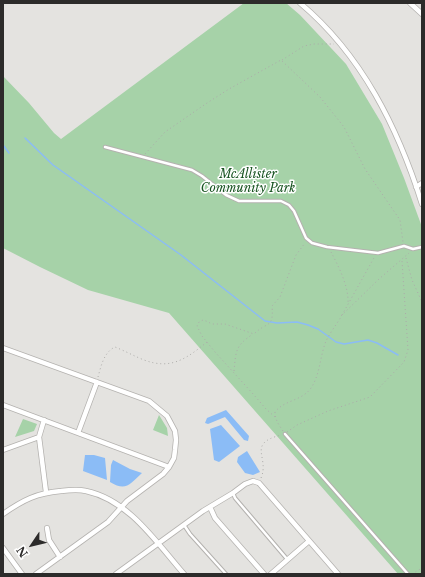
<!DOCTYPE html>
<style>
body{margin:0}
#map{position:relative;width:425px;height:577px;overflow:hidden;background:#e4e3e0;font-family:"Libre Baskerville",serif}
canvas{display:block}
.frame{position:absolute;inset:0;border:4px solid #2c2b2a;pointer-events:none}
.north{position:absolute;left:12px;top:525px;width:40px;height:40px;-webkit-text-stroke:3px #fff;paint-order:stroke;rotate:235deg;font-size:11px;font-weight:700;line-height:16px;text-align:center;color:#2c2b2a}
.north::after{content:'';display:block;margin:auto;width:14px;height:18px;background:#2c2b2a;clip-path:polygon(50% 0,100% 100%,50% 72%,0 100%)}
</style>
<div id="map">
<canvas width="425" height="577"></canvas>
<div class="frame"></div>
<div class="north">N</div>
</div>
<script>
const context = document.querySelector('canvas').getContext('2d');
context.lineJoin = 'round';
function fillPath(path, color) {
  context.fillStyle = color;
  context.fill(path, 'evenodd');
}
function stroke(path, color, width, dash) {
  context.strokeStyle = color;
  context.lineWidth = width;
  context.lineCap = dash ? 'butt' : 'round';
  context.setLineDash(dash || []);
  context.stroke(path);
}
function label(font, color, halo, rows, align = 'center') {
  context.font = font + ' "Libre Baskerville",serif';
  context.lineWidth = 3;
  context.setLineDash([]);
  context.textBaseline = 'middle';
  context.strokeStyle = halo;
  context.fillStyle = color;
  for (const [text, x, y, turn = 0] of rows) {
    context.save();
    context.translate(x, y);
    context.rotate((+turn || 0) * Math.PI / 180);
    context.textAlign = isNaN(turn) ? turn : align;
    if (halo) context.strokeText(text, 0, 0);
    context.fillText(text, 0, 0);
    context.restore();
  }
}
const green = new Path2D(`
 M244,3H286L300,15L346,64L382,124L404,178L422,227V574H398L169,313L88,290L40,267L3,248V76L29,103L54,133L61,139Z
 M159,415L167,428L168,436L153,430Z
 M23,419L37,424L34,431L15,437Z`);
const water = new Path2D(`
 M226,410L249,436L248,441L244,440L225,417L208,424L205,423L207,418Z
 M221,425L240,446L219,462L214,460L210,429Z
 M247,451L260,472L253,475L245,473L237,462L238,457Z
 M85,455H94L105,458L107,480L83,471Z
 M113,460L130,469L142,473C130,484 126,492 110,482L111,465Z`);
const stream = new Path2D(`
 M25,138L53,165L181,255L265,321L277,323L297,322L308,325L318,329L336,342L344,344L368,340L377,343L398,355
 M3,145L9,153`);
const path = new Path2D(`
 M282,60L304,46L314,44H334
 M145,154L165,132L207,103L229,89L281,60L320,97L344,127L365,169L400,220L403,242
 M331,252C339,267 349,287 348,304
 M406,258L412,280L422,302
 M342,315L375,256
 M341,316L379,279L409,253
 M234,371C236,351 235,346 253,334
 M98,377C101,366 104,352 115,347C125,351 134,356 144,360C171,370 186,359 207,342
 M275,417L266,409L254,395L215,352L202,336L197,326L199,322L203,320L206,321L212,324H225L254,334C267,321 274,329 272,306L280,297L296,255L305,243
 M283,431C279,425 275,420 275,412C284,400 302,401 311,388C320,375 320,356 326,341C330,333 336,325 341,317
 M287,432L297,425L328,411L370,397L404,362L408,350L402,261
 M261,478C270,457 246,444 281,435
 M412,574L422,568`);
const service = new Path2D(`
 M105,147L192,170L202,176L226,195L239,201H281L289,205L294,211L306,238L312,243L327,247L378,253L404,246L413,249L422,247
 M285,434L408,574
 M233,493L235,498L287,559
 M184,525L190,534L226,574`);
const minor = new Path2D(`
 M300,3C362,55 398,128 422,204
 M410,3L422,14
 M416,187L422,183
 M3,348L149,401L167,416L175,431L176,440L175,450L174,458L169,467L163,474L127,501L108,522L36,574
 M3,405L169,467
 M44,420L39,437L46,492
 M78,433L97,382
 M3,450L39,437
 M210,507L215,518L264,574
 M3,514C23,500 37,493 61,491C69,490 78,489 86,491C129,500 156,542 184,574
 M47,528L49,540L60,557
 M3,548L22,574
 M116,574L203,511L233,493L245,484L253,481L259,483L338,574
 M271,574L309,541`);
const parkNames = [
 ["McAllister",248,175],
 ["Community Park",248,189]
];
fillPath(green, '#a6d2a8');
fillPath(water, '#8bbcf6');
stroke(stream, '#8bbcf6', 1.5);
stroke(service, '#b4b2af', 4.5);
stroke(minor, '#b4b2af', 6);
stroke(path, '#acaba9', 1, [1, 3]);
stroke(service, '#fff', 2.5);
stroke(minor, '#fff', 4.5);
label('italic 12px', '#185421', '#fff', parkNames);
</script>
